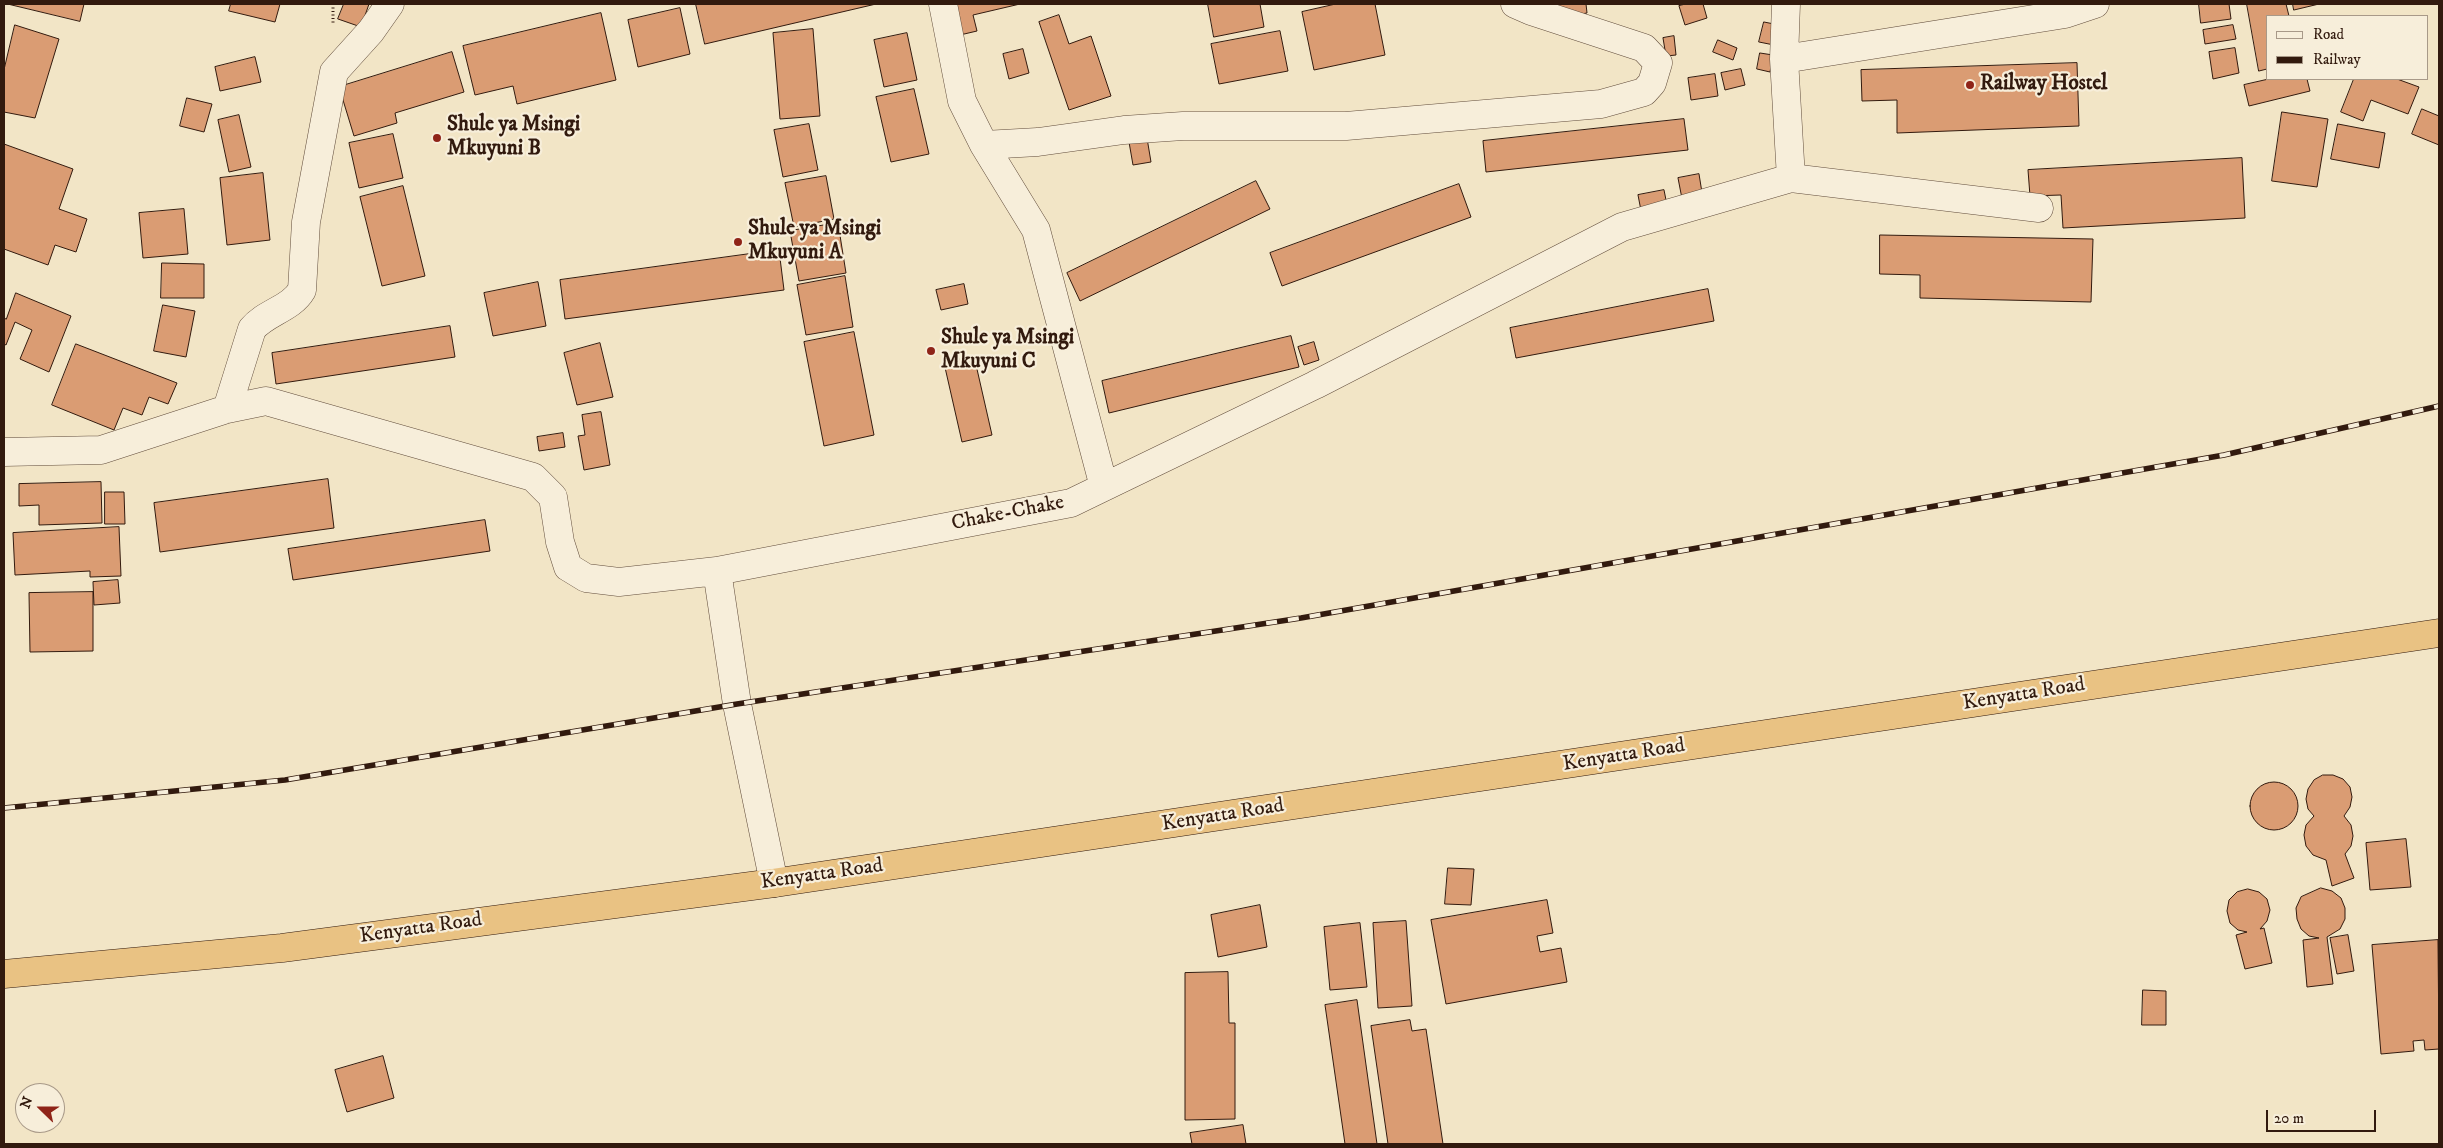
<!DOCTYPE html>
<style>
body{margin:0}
#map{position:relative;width:2443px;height:1148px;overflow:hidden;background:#f2e5c6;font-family:"IM FELL DW Pica",serif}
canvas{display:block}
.frame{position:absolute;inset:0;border:5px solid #321a0e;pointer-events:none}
.legend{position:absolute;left:2266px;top:15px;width:162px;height:65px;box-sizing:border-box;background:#f7eeda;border:1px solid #a89988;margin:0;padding:6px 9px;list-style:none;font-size:15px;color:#321a0e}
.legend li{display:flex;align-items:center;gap:10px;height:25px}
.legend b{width:25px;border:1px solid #a89988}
.north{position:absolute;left:15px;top:1083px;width:50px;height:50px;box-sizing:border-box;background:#f7eeda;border:1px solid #a89988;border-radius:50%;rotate:292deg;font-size:14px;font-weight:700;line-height:20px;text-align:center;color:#321a0e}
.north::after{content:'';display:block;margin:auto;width:18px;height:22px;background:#8f2418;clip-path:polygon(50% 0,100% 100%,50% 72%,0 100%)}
.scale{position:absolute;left:2266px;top:1110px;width:110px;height:22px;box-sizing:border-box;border:2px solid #321a0e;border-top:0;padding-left:6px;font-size:15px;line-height:18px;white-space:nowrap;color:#321a0e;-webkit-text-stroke:4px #f7eeda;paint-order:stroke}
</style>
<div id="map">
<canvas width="2443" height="1148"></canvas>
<div class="frame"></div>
<ul class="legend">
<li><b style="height:6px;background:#f7eeda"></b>Road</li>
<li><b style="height:6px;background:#321a0e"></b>Railway</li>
</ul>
<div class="north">N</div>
<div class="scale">20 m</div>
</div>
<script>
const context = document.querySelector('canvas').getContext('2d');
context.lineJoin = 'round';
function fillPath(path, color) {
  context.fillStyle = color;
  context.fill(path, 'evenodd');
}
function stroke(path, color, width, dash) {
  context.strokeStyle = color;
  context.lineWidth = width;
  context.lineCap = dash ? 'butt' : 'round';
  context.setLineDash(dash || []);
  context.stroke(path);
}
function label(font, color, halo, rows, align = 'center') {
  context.font = font + ' "IM FELL DW Pica",serif';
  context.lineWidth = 4.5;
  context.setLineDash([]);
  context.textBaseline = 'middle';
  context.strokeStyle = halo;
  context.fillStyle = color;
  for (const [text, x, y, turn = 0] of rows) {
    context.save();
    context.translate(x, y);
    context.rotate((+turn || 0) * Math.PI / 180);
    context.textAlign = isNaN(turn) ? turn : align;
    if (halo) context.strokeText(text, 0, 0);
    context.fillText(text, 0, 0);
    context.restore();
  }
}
const building = new Path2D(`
 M8,4H84L80,21Z
 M231,4H280L275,22L229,11Z
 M344,4H369L361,27L338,19Z
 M696,4H876L705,44Z
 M953,4H1020L973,15L977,31L960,35Z
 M1208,4H1260L1264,27L1214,37Z
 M1336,4H1375L1385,55L1314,70L1302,12Z
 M1556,4H1586L1587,13L1558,18Z
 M1686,4H1703L1707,18L1685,25L1679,6Z
 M2199,4H2229L2231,19L2201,23Z
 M2247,4H2286L2289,16H2267V69L2259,71Z
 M2293,4H2319L2294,10Z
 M680,8L690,54L638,67L628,20Z
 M601,13L616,80L517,104L513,86L475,95L463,46Z
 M1059,15L1069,44L1091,36L1111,96L1069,110L1039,22Z
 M1764,22L1779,25L1774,45L1759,42Z
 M15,25L59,39L35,118L4,112V70Z
 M2233,25L2236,39L2205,44L2203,30Z
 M813,29L820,116L780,119L773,33Z
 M1280,31L1288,71L1219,84L1211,44Z
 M907,33L917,80L884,87L874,40Z
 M1674,36L1676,55L1666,56L1663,38Z
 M1718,40L1737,48L1733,60L1713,52Z
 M2235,48L2239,73L2213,79L2209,52Z
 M1023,49L1029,73L1009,79L1003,54Z
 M452,52L464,92L395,113L397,123L354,136L339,87Z
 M1760,53L1773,55L1770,72L1757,69Z
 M255,57L261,82L220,91L215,67Z
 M2077,63L2079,126L1897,133V100L1862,101L1861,70Z
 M1741,69L1745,85L1725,90L1721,73Z
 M1715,74L1718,96L1691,100L1688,78Z
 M2269,79H2307L2310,91L2249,106L2244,85Z
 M2354,79H2397L2419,87L2408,114L2371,100L2363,121L2341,112Z
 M914,89L929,154L891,162L876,97Z
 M187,98L212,104L204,132L180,126Z
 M2422,109L2439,116V145L2412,134Z
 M2282,112L2328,119L2317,187L2272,181Z
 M239,115L251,167L229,172L218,120Z
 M1684,119L1688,150L1486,172L1483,141Z
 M809,124L818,170L783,177L774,130Z
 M2338,124L2385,133L2379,168L2331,159Z
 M393,134L403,178L359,188L349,143Z
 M1147,138L1151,162L1133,165L1129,142Z
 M4,144L73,169L59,209L87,219L76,252L55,245L48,265L4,249Z
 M2242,158L2245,218L2063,228L2061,195L2030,196L2028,170Z
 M263,173L270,240L227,245L220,178Z
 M1699,174L1704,205L1684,209L1678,178Z
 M826,176L834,219L794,227L785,183Z
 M1256,181L1270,209L1080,301L1067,273Z
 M1459,184L1471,217L1282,286L1270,253Z
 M403,186L425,276L382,286L360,197Z
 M1664,190L1669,215L1643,221L1638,195Z
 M184,209L188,254L143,258L139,213Z
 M838,223L846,273L799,281L790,231Z
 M1880,235L2093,239L2091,302L1920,298V275L1880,274Z
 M779,250L784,290L565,319L560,280Z
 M162,263L204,264V298H161Z
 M845,276L853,327L806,335L797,285Z
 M538,282L546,326L493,336L484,293Z
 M964,284L968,304L941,310L936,290Z
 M1708,289L1714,321L1516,358L1510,328Z
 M16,293L71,316L49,372L20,359L32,330L15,322L6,345L4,344V318L6,319Z
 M163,305L195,311L186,357L154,351Z
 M450,326L455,357L276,384L272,353Z
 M854,332L874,435L824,446L804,342Z
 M1291,336L1299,367L1109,413L1102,381Z
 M1314,342L1319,360L1304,365L1298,347Z
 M600,343L613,397L577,405L564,353Z
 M76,344L177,383L168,404L149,397L142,415L123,408L114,430L52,405Z
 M974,356L992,435L962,442L944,363Z
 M601,412L610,465L584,470L578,436L585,435L582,415Z
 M563,433L565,447L539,451L537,437Z
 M328,479L334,528L160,552L154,503Z
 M101,482L102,523L39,525V505L19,506V484Z
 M105,492H124L125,524H105Z
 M485,520L490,551L293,580L288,549Z
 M119,527L121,576L90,577V571L15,575L13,533Z
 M118,580L120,603L94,605L93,582Z
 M93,592V651L30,652L29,593Z
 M2323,775H2333L2343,779L2350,787L2352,797L2350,807L2344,816L2351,825L2353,836L2351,846L2345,854L2354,878L2332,886L2326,860L2313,855L2306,846L2304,835L2306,825L2314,816L2308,809L2306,799L2308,789L2314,780Z
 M2250 806a24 24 0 1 1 48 0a24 24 0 1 1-48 0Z
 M2406,839L2411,887L2370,890L2366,843Z
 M1448,868L1474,869L1471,905L1445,904Z
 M2321,888L2332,891L2341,898L2345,908V919L2340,929L2327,937L2333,984L2307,987L2303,940L2319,938L2309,936L2301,929L2297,919L2296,908L2301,897Z
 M2248,889L2259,892L2267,899L2270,910L2267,921L2260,929L2264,928L2272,963L2245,969L2236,935L2247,932L2238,930L2230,923L2227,911L2229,900L2237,892Z
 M1547,900L1553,933L1537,936L1540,952L1561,948L1567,982L1446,1004L1431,920Z
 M1260,905L1267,947L1218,957L1211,915Z
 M1406,921L1412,1006L1378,1008L1373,923Z
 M1360,923L1367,987L1330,990L1324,927Z
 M2348,935L2354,971L2337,974L2330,938Z
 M2438,940L2439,1049L2425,1050L2424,1040L2413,1041L2414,1051L2381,1054L2372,945Z
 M1228,972L1229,1023H1235V1119L1185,1120V973Z
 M2143,990L2166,991V1025H2142Z
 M1357,1000L1377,1144H1345L1325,1005Z
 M1410,1020L1412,1031L1426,1029L1443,1144H1388L1371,1026Z
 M383,1056L394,1098L347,1112L335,1070Z
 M1243,1125L1246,1144H1192L1190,1133Z`);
const path = new Path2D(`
 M333,4V24`);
const minor = new Path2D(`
 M1784,59L1786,4
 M984,145L1038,142L1124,130L1183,126H1346L1601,104L1644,92L1652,83L1658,63L1644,48L1531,11L1515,4
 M1791,178L1784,59L2065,14L2095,4
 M227,409L252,329C266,312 291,309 302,290L306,222L334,72L371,31L390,4
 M4,452L101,450L227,409L266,401L533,477L553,497L560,542L568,567L586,578L619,582L717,571
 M1104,487L1315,385L1622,227L1791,178L2039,208
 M774,883L737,704L717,571L1071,503L1104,487L1036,230L984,145L962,101L943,4`);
const highway = new Path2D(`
 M4,974L282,948L774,883L2439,633`);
const rail = new Path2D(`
 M4,808L285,780L737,704L1301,618L2224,455L2439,406`);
const markers = [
 [1970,85,5,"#8f2418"],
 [437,138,5,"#8f2418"],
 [738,242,5,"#8f2418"],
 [931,351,5,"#8f2418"]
];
const poiNames = [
 ["Railway Hostel",1980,85],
 ["Shule ya Msingi",447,126],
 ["Mkuyuni B",447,150],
 ["Shule ya Msingi",748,230],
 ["Mkuyuni A",748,254],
 ["Shule ya Msingi",941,339],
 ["Mkuyuni C",941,363]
];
const streetNames = [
 ["Chake-Chake",1008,514,-11],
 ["Kenyatta Road",2024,695,-9],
 ["Kenyatta Road",1624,756,-9],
 ["Kenyatta Road",1223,816,-9],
 ["Kenyatta Road",822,875,-8],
 ["Kenyatta Road",421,929,-8]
];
fillPath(building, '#da9c73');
stroke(building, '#321a0e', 1);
stroke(minor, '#624d3c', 29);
stroke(highway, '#321a0e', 29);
stroke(path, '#321a0e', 3, [1, 2.5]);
stroke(minor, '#f7eeda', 28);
stroke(highway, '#e9c283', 28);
stroke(rail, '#321a0e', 5.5);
stroke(rail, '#f7eeda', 4, [11]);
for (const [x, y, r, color] of markers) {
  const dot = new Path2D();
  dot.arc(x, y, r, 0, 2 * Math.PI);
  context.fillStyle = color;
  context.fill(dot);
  stroke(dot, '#f7eeda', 2);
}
label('bold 21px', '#321a0e', '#f7eeda', poiNames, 'left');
label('21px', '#321a0e', '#f7eeda', streetNames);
</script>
